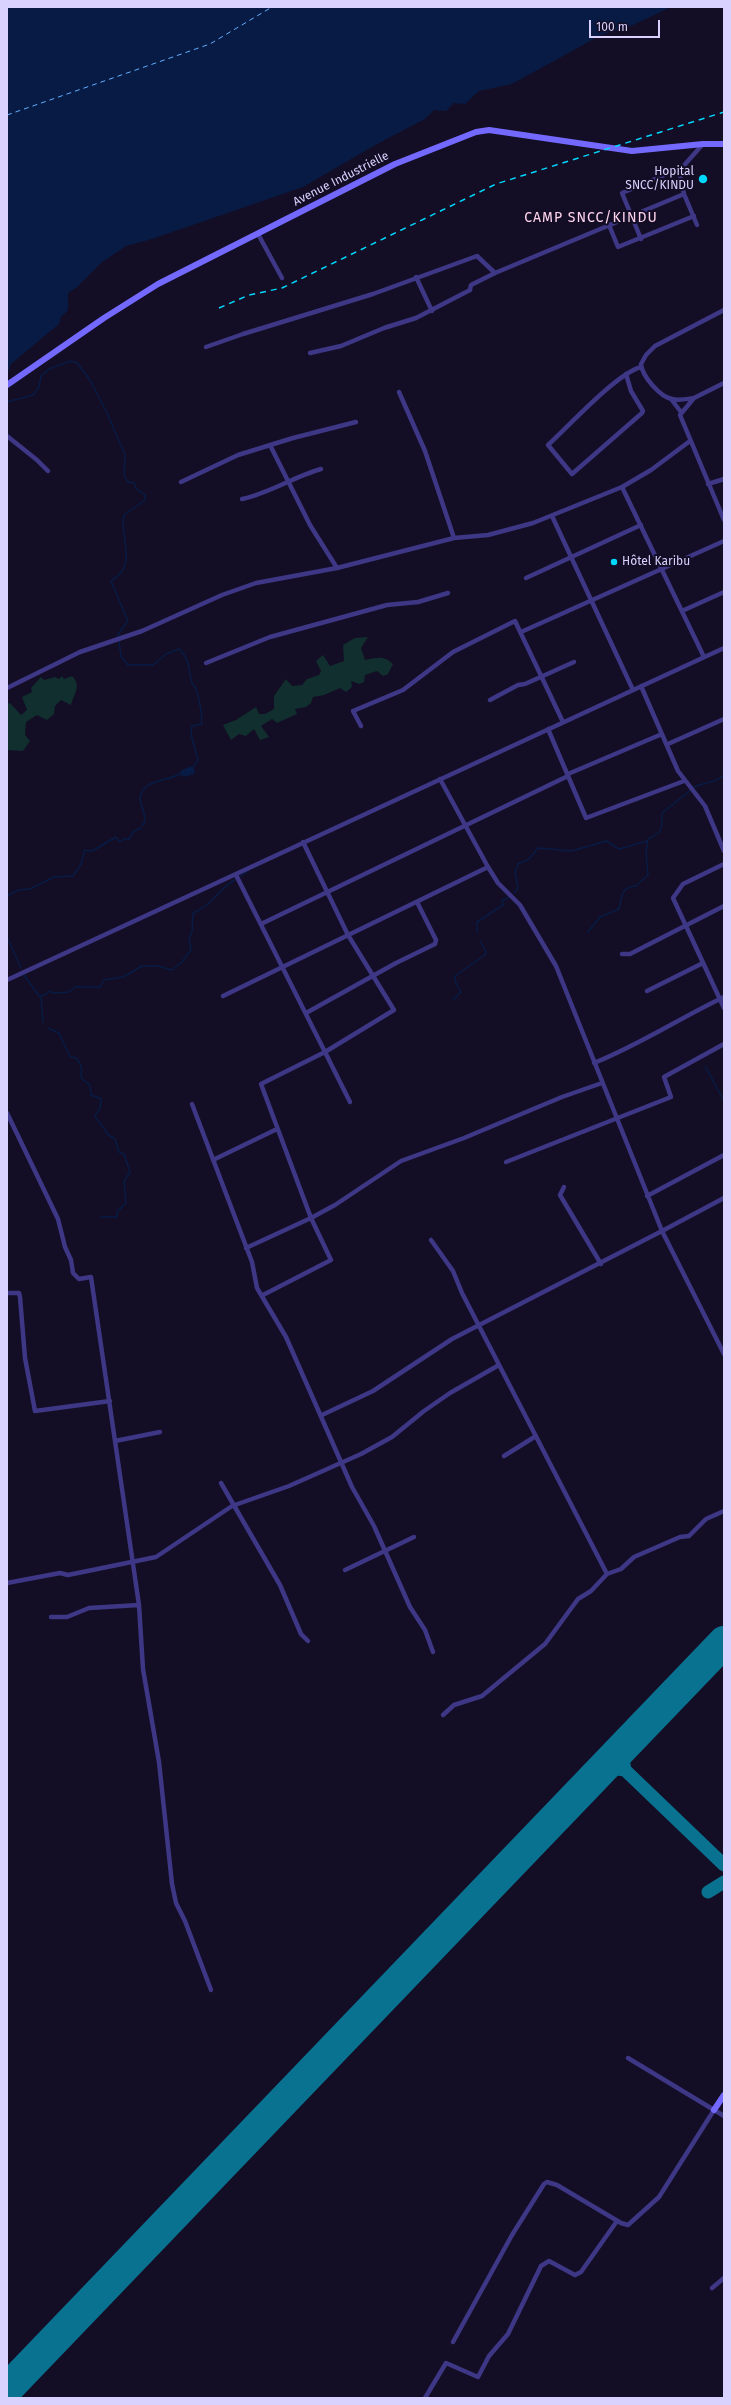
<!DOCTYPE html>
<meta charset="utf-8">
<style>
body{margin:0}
#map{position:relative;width:731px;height:2405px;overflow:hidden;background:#130e25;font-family:"Fira Sans",sans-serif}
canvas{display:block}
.frame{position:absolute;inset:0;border:8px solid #d9d2ff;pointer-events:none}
.scale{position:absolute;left:589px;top:20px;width:71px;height:18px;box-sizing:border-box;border:2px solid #d9d2ff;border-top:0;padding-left:5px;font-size:12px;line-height:14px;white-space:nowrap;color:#d9d2ff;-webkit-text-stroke:3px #130e25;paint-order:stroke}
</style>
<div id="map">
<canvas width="731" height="2405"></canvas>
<div class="frame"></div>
<div class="scale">100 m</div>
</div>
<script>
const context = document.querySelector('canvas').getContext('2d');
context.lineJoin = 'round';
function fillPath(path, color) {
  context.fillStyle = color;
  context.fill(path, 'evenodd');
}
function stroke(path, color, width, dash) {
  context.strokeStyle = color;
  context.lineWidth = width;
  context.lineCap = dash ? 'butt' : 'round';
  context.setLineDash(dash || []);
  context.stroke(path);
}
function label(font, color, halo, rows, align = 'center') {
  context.font = font + ' "Fira Sans",sans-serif';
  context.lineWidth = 4;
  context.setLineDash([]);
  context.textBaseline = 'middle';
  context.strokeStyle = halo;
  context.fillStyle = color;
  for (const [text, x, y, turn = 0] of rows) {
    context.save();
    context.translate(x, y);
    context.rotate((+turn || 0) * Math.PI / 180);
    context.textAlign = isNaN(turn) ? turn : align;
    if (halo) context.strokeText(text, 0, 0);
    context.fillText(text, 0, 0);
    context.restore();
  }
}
const green = new Path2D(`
 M368,637L361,648L365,660C377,658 383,655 393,664L388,674L383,676L377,671L365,675L364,682L359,684L351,681L352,687L346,692L340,688L324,695L313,697L311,703L306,707L295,709L297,714L277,723L272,719L261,726L269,737L260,740L254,729L246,736L239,734L231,740L223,725L236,720L256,707L259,714H265L274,709V696L286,679L292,686L302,685L307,679L319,675L321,671L316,661L323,655L330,666L344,661L343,645L355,638Z
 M62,676L64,679L72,676C82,686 74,693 71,705L61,700L55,706L54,714L47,720L37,715L26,722L25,735L30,741L23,751L7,750V704L10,703L21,715L27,710L22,697L32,692L31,688L41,677L44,680L55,677L59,679Z`);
const water = new Path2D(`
 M7,7H671L633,25L601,35L512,84L479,91L465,104L454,103L446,111L434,110L425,119L379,143L303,187L152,239L126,246L101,263L76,288L68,293V310L61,317L59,324L11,364L7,375Z
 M191,766L195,770L194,774L184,777L181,775L180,771Z`);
const stream = new Path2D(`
 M7,402L33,395L39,387L41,376L49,369L70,361L77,363L90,380L107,413L125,455L124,475L128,482L134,483L136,488L145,495V500L124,515C118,536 140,564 111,581L128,621L118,634L121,656L128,665H153L166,654L179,649C192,662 187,668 192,683C199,690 202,714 202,724L192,726L191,734L198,760L193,767
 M239,877L248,871
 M514,893L518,888L515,872L518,864L529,859L538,848L572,851L606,841L619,849L647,841
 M7,896L18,890L30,889L54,877L73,876L81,864L85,850L92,851L116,837L120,842L124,839H129L134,831L141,828L145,821C145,813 141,806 140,799C140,780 168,781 180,774
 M477,932V922L503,905L502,901L509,897
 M588,932L600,917L619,909C622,896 621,887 636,886L648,875L646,853L648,839C665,831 661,829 662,813L696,786L717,780L724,775
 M7,937L21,968
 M24,975L39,996L45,995L50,991L53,993L69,992L75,987H100L104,980L123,977L142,966H158L172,970L181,963L191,950L189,938L192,932L193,913C210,907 220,888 236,879
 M41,996L43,1022
 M453,1000L461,992L455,981V976L485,955L486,952L480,941
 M48,1028L59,1033L70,1057L76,1058L81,1065C84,1081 75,1074 90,1085L91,1095L101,1099L100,1109L95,1115C98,1123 105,1126 107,1134L115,1139L119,1152L124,1154L130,1172L124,1181L126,1203L117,1212V1217H101
 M705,1066L724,1101`);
const ferry = new Path2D(`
 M7,115L210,44L272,7`);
const taxiway = new Path2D(`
 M625,1770L622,1754L625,1745
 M599,1773L610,1768L625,1770L724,1865
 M708,1892L724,1882`);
const runway = new Path2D(`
 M7,2389L724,1642`);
const street = new Path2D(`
 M609,225L618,247L694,216
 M697,225L684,194L679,171L703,144
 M258,234L282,278
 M641,239L622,193L681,168
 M416,277L432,311
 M206,347L243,334L373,294L477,256L495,273
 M310,353L341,346L384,328L416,318L470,290L471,285L495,273L684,194
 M626,374L631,391L643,411L642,413L572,474L548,445C570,425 616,374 641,367
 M724,383L694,398L680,415L724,520
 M399,392L425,451L454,538
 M694,398C687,399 679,401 672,399C660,397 642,376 641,364L646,355L655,346L724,310
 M671,399L681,412
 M7,436L37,460L48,471
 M270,445L310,525L337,568
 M181,482L238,455L293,438L356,422
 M708,484L724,479
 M622,487L704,657
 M242,499C270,493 293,477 321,469
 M552,516L633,690
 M526,578L641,525
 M682,611L724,592
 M521,632L724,541
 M206,663L270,637L387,605L418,602L448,593
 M641,686L678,771L705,806L724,851
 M7,688L80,652L142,631L222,595L256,583L337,568L454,538L488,535L533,523L622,487L651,470L690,441
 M490,700L518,685L525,684L574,662
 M361,726L353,711L403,690L453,652L515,621L563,722
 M548,729L586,818L684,781
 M668,744L724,719
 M568,774L662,734
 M724,864L683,884L673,898L724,1008
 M236,875L325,1052L394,1010L348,935L303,842
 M261,924L568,776
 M622,954H630L724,906
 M7,980L724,648
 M647,991L703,963
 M223,996L488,867
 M306,1013L396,963L435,944L436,940L417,902
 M594,1063C639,1045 680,1018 724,997
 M350,1102L325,1052L261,1084L311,1218L335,1205L401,1161L464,1138L562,1097L602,1083
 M192,1104L252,1262L257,1288L286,1337L352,1487L374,1526L410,1607L425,1630L433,1652
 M7,1113L58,1219L65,1247L71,1260L73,1273L79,1279L91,1277L139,1605L143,1669L159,1762L172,1884L176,1903L185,1921L211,1990
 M213,1160L277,1129
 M506,1162L671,1097L664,1077L724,1044
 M564,1187L560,1195L601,1264
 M647,1196L724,1155
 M724,1198L662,1231L724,1354
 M431,1240L453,1271L462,1293L607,1574
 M246,1248L311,1218L331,1260L263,1295
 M7,1293H19L20,1297L25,1358L35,1411L110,1401
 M322,1415L373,1391L452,1339L662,1231L556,966L520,905L498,883L488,867L440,779
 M115,1441L160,1432
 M504,1456L536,1436
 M221,1483L280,1585L301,1634L308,1641
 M345,1570L414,1537
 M7,1583L60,1573L68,1575L156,1557L232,1506L289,1486L361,1454L392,1437L424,1411L450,1393L499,1365
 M51,1617H67L89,1608L139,1605
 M443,1715L454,1705L482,1696L545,1644L578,1599L591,1591L607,1574L621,1569L634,1557L680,1537L689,1536L706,1519L724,1511
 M628,2058L724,2116
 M712,2288L724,2278
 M453,2342L512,2235L544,2184L547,2182L557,2185L621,2223L628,2225L659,2197L714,2110
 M425,2398L446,2363L478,2377L489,2356L508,2334L541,2266L549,2261L575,2275L581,2272L617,2221`);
const secondary = new Path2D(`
 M7,385L104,318L158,284L395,164L476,132L489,130L632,151L703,144H724
 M714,2110L724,2095`);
const rail = new Path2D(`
 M219,308L249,295L282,288L496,184L724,112`);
const markers = [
 [703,179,5,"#00d7fd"],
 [614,562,4,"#00d7fd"]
];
const poiNames = [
 ["Hopital",694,172],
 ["SNCC/KINDU",694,186],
 ["Hôtel Karibu",622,562,"left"]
];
const streetNames = [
 ["Avenue Industrielle",341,179,-27]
];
const quarterNames = [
 ["CAMP SNCC/KINDU",591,218]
];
fillPath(green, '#112f2f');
fillPath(water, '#081b44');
stroke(stream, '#081b44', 1.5);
stroke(ferry, '#60aeff', 1, [5, 4]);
stroke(taxiway, '#0a7291', 13);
stroke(runway, '#0a7291', 32);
stroke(street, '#3e3785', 4.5);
stroke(secondary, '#7469ff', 6);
stroke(rail, '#00d7fd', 1.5, [6, 5]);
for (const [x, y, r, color] of markers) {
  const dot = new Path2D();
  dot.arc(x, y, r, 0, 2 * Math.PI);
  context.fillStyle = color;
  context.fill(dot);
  stroke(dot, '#130e25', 1.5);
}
label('12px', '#d9d2ff', '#130e25', poiNames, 'right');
label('12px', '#d9d2ff', '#130e25', streetNames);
context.letterSpacing = '1px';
label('14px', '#ffd4ed', '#130e25', quarterNames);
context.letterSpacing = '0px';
</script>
